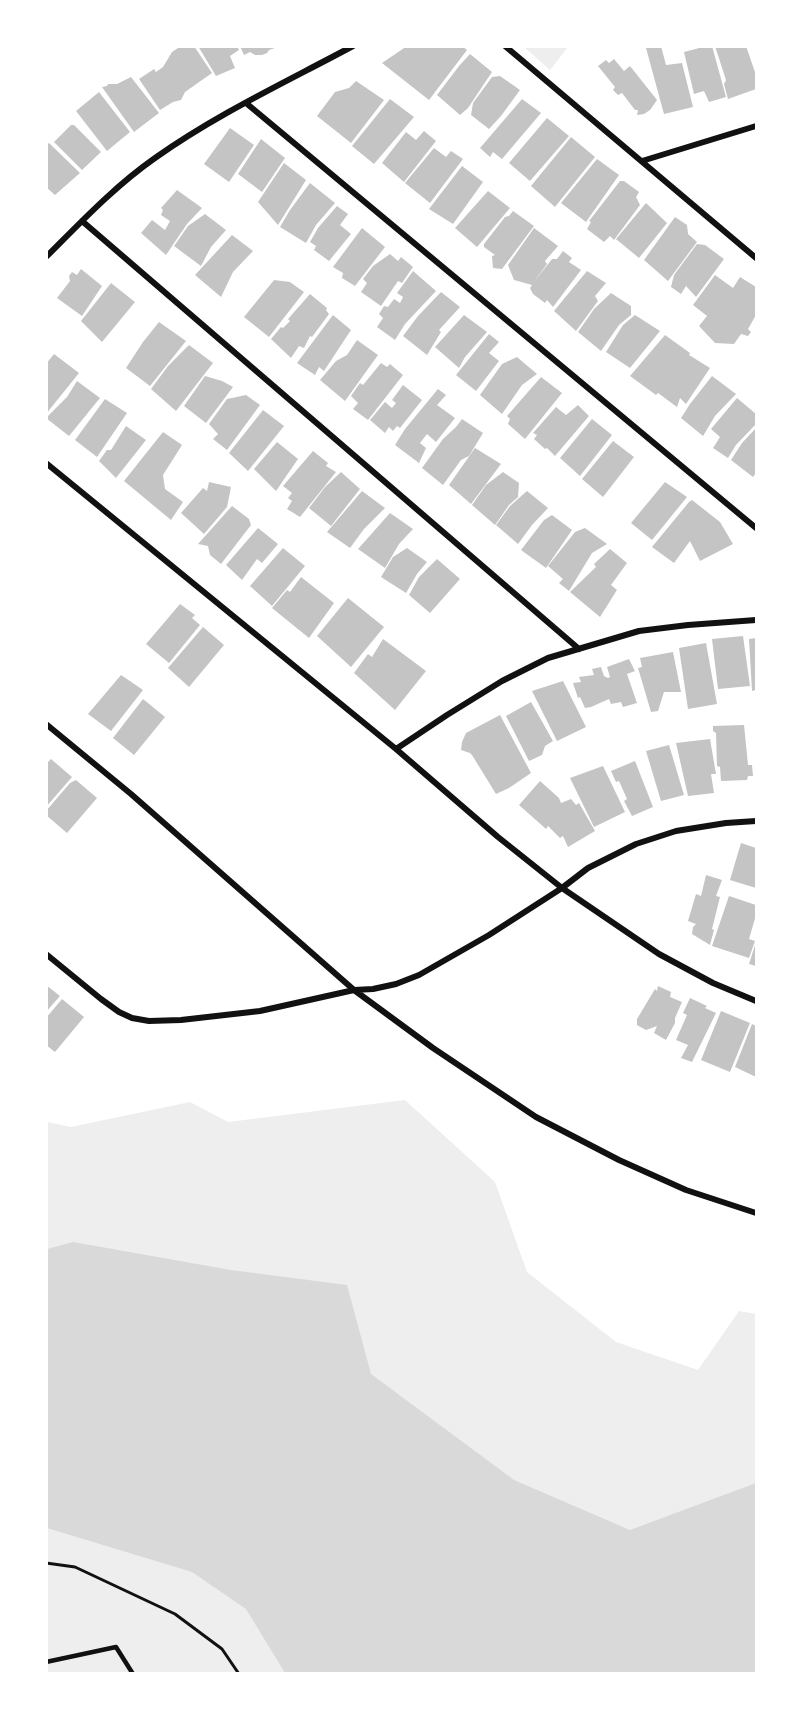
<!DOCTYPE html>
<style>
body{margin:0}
#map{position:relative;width:803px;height:1720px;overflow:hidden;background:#fff;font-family:"Varela Round",sans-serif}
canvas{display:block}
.frame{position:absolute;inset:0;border:48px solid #fff;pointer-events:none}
</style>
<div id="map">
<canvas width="803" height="1720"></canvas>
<div class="frame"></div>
</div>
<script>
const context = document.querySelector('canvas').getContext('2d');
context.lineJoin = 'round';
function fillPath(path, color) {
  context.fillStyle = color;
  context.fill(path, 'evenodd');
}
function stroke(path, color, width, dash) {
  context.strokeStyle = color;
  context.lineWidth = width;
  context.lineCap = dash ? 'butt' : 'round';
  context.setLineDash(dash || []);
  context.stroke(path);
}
const green = new Path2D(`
 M524,47H568L550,70Z
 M405,1100L495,1182L527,1272L616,1342L698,1370L739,1311L756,1314V1673L47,1674V1122L71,1127L190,1102L228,1122Z`);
const water = new Path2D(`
 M73,1242L231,1270L347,1285L371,1374L514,1480L630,1530L756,1483V1673H285L246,1609L192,1572L47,1528V1249Z`);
const building = new Path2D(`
 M181,46H194L212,73L185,92L181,100L173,102L160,110L139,79L154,69L156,72L163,67L172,52Z
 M198,46H237L239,50L230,56L235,68L216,76Z
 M240,46H278V47L269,50L267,53L262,55H255L250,52L244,55Z
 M407,46H462L467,50L429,100L382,63Z
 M655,46H661L666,65L682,63L693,107L664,114L646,48Z
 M707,46H712L726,97L709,102L704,91L694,94L684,52Z
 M715,46H746L756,75V89L728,99L724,84L726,80Z
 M470,54L492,72L468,108L460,115L437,95L459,66Z
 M614,59L624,71L630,66L657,100L650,110L644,114L637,115L638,110H635L622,93L618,95L613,90L615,87L598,66L606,60L609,63Z
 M500,76L520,90L501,116L489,129L471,115L473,103L492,77Z
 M131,77L159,113L134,132L102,87L107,86L108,84H117Z
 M356,81L384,100L351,143L317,116L335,92L349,88Z
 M99,92L130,132L107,151L76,111Z
 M390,99L414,117L374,164L352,146Z
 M522,99L541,113L502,159L493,152L490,157L480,148Z
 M547,118L569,136L530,181L509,163Z
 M71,125H74L101,152L82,170L54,142Z
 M230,128L254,145L229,182L204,164Z
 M424,131L436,141L404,182L382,163L406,132L416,140Z
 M571,137L595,157L555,207L531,186Z
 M261,139L285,158L262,192L238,174Z
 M49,143L80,173L55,195L46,187V145Z
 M434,148L446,157L451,151L463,159L430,203L405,183Z
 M597,159L619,175L586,222L561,203Z
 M284,163L306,180L278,225L258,202Z
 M462,166L483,182L453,224L429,209Z
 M620,181H624L639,192L636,197L640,205L614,240L610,236L604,242L587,229L591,222L589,221Z
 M310,183L335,203L316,225L306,243L280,227L290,210Z
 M177,190L202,208L187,224L166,255L141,233L152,220L165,230L170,221L161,215L163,210L161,208Z
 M488,191L510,208L477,247L455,228Z
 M646,203L667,223L639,258L616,239Z
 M337,206L348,214L340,225L351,234L329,261L314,250L316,246L310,242L318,228Z
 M513,211L534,226L502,269L493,268L492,256L495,255L484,247V244L505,217L509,216Z
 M205,214L226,230L211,247L201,266L174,246L188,226Z
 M675,217L687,225L688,234L697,242L668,281L644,260Z
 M362,228L385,247L355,286L342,278L343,273L333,267Z
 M534,228L558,246L545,261L547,264L533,283L552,259H557L563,251L572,258L569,262L581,270L553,307L547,300L545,303L533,294L530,288L532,285L514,280L508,265Z
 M232,235L253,251L233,272L221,297L195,275Z
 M697,244L705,245L724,259L696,297L686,286L681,294L671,287L674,275Z
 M390,254L398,261L401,257L413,267L402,283L398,281L381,306L361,292L367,283L363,279L373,266Z
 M81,269L102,286L82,316L57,298L70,281L69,276L72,272L77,275Z
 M413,271L436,291L405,324L395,340L377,327L383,318L379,314L384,306L388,307L394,299L400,303L403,297L397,293Z
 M587,271L606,283L595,296L598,301L576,331L554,311Z
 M715,275L733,288L740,277L756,287V315L748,329L751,332L748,336L741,334L734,344L715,343L699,326L707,316L693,305Z
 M274,280L290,282L304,292L269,337L244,317Z
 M111,283L135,302L102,342L81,321Z
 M441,292L460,307L439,330L441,332L427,355L403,336L418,316Z
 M611,293L631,306V315L619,325L601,351L578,332L594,309Z
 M310,294L327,308L326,310L329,314L312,337L310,336L304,348L299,346L291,358L271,339L281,327L283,328L290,321L288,319Z
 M333,315L351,330L324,371L319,367L315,375L297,363Z
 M464,315L487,332L465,357L459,368L435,347Z
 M635,315L660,331L630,368L606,352L623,325Z
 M159,322L186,341L150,386L126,368L143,342Z
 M489,334L499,342L489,353L499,361L476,391L456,375Z
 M665,335L690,353L689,355L710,368L686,404L680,398L677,407L658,393L656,395L630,376Z
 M357,340L378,355L345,401L320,380L336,361L347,355Z
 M189,345L213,363L176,411L151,389L168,366Z
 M54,354L79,373L46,414V364Z
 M517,357L537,374L522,385L502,414L480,395L502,364Z
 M381,363L387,367L390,364L403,375L368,420L353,409L358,403L351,396L360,383L363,385Z
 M205,376L222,381L233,387L206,423L184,406Z
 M712,376L736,394L715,416L703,436L681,418L690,404Z
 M541,377L562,393L525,439L508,424L510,419L507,416Z
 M77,381L100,398L69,436L46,418L67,397Z
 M403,385L422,400L400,428L397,426L393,431L389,427L385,433L370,420L385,402L392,408L396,403L392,400Z
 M438,389L446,395L437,405L455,418L436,442L427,434L420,443L426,448L419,463L395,445L405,429Z
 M246,395L260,405L227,450L213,439L218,434L209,424L227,399Z
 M737,398L756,414V424L736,445L728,458L713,448L720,437L711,429Z
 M105,399L127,413L97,457L75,440Z
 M578,405L589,416L555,456L547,448L545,449L534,439L537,435L533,433L556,407L566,415Z
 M263,410L284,426L248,471L229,453Z
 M462,419L483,433L469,456L461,460L443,485L422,468L443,439L456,427Z
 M592,419L612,435L580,476L560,458Z
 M126,426L146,440L116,478L99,461L107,450H111Z
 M756,428V473L753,477L731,460L742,443Z
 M163,432L182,445L163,475L165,489L183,502L171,520L124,481Z
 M613,441L634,457L603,497L582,479Z
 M277,442L298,459L276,491L254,469Z
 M475,448L501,464L471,504L449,485Z
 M313,451L328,463L326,466L336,472L300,517L287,509L292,501L288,498L292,493L283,486Z
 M341,472L360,489L331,526L309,508L325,487Z
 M503,472L519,483L518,497L509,505L495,525L472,505L486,485Z
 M209,482L231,487L227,507L204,534L181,513L203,488L207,491Z
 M665,482L687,497L652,540L631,523Z
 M362,491L385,508L364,529L350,548L327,532Z
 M527,491L548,508L532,525L518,544L496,525L510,506Z
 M692,500L720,522L733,544L700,561L690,541L674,563L652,547L689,502Z
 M232,506L249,519L251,525L221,564L210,555L208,546L198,544Z
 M390,513L413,529L399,544L385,568L358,549Z
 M552,515L572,530L546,568L521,550L544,520Z
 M258,528L278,544L262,563L257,559L242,580L226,565Z
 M585,528L607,544L592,553L569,591L559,583L563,579L548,566L575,532Z
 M283,548L305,566L272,606L250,586Z
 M407,548L427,562L417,574L406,593L381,577L393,557Z
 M610,549L627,563L611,585L617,590L600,617L570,592L596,567L594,564Z
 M437,559L460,579L430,613L409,595L419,577Z
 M301,577L334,603L309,638L272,608L287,590L290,592Z
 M348,598L384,627L351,667L317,636Z
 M180,604L195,615L192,618L200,625L169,663L146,644Z
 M203,627L224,645L189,687L168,668Z
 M743,636L750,686L718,689L712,639Z
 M756,638V690L752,691L749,639Z
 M383,639L426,671L395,710L354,673L368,654L372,657Z
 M706,643L717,704L688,709L679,648Z
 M673,652L681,692H664L658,711L651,712L638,668L642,667L640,658Z
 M629,659L635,671L627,674L637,703L623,707L621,702L611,704L609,699L591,707L585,708L580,697L578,698L573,683L581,682L579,677L594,675L592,669L601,667L604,676L608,678L610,677L607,667Z
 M121,675L143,690L111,731L88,714Z
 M563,681L586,727L557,741L532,691Z
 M143,699L165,717L134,755L113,738Z
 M531,702L553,741L545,746L542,755L529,761L506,716Z
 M500,715L531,773L509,788L496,794L472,755L470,753L461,750L462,742L466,733Z
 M744,725L748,765H752L753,776H748L747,780L721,781L720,767L717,766L716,733L713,731V726Z
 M710,739L716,774H711L714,793L688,796L676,743Z
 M669,745L684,795L661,801L646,751Z
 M51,759L72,777L46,807V764Z
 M635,761L653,807L632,816L624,801L627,799L619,781L616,782L611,771Z
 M603,766L625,812L594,827L570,778Z
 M76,780L97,798L67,833L46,815V811L70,783Z
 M540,781L559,798L561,803L571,799L576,805L579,803L595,831L568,847L563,836L560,838L548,826L546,829L519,805Z
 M741,843L756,848V888L730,880Z
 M706,875L722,880L716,896L720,897L712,929L714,930L710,945L692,934L693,927L696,924L688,921L696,894L701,896Z
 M729,896L756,905V915L749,939L755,941L749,958L712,946Z
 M756,942V966L749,964Z
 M46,985L60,996L46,1012Z
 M658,986L671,992L670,997L682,1002L675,1018V1023L666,1040L654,1033L657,1026L646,1030L637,1025V1019L655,989L657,991Z
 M690,998L707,1006L705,1008L716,1013L692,1062L681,1058L688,1045L676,1040L687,1015L683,1013Z
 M62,999L84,1017L55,1052L46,1045V1018Z
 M721,1011L750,1023L730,1072L701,1060Z
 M752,1024L756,1026V1077L735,1067Z`);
const path = new Path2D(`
 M46,1563L75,1567L175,1614L222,1649L239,1674`);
const service = new Path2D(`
 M46,1662L116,1647L133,1674`);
const minor = new Path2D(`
 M505,46L756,258
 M246,103L756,528
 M642,161L756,126
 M82,221L579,649
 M46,257C81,222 115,186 155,158C217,114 286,82 353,46
 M46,463L396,749L498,837L562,888L659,954L713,983L756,1001
 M46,724L131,794L354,990L433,1048L536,1117L619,1160L686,1190L756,1213
 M396,749L447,715L502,681L548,658L639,631L688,625L756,620
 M46,954L101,999L119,1012L132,1018L149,1021L181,1020L260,1011L354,990L373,989L396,984L419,975L489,935L562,888L588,868L636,844L676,831L726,823L756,821`);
fillPath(green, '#eee');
fillPath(water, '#d9d9d9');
fillPath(building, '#c4c4c4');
stroke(path, '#111', 3);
stroke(service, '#111', 4.5);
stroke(minor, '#111', 6);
</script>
